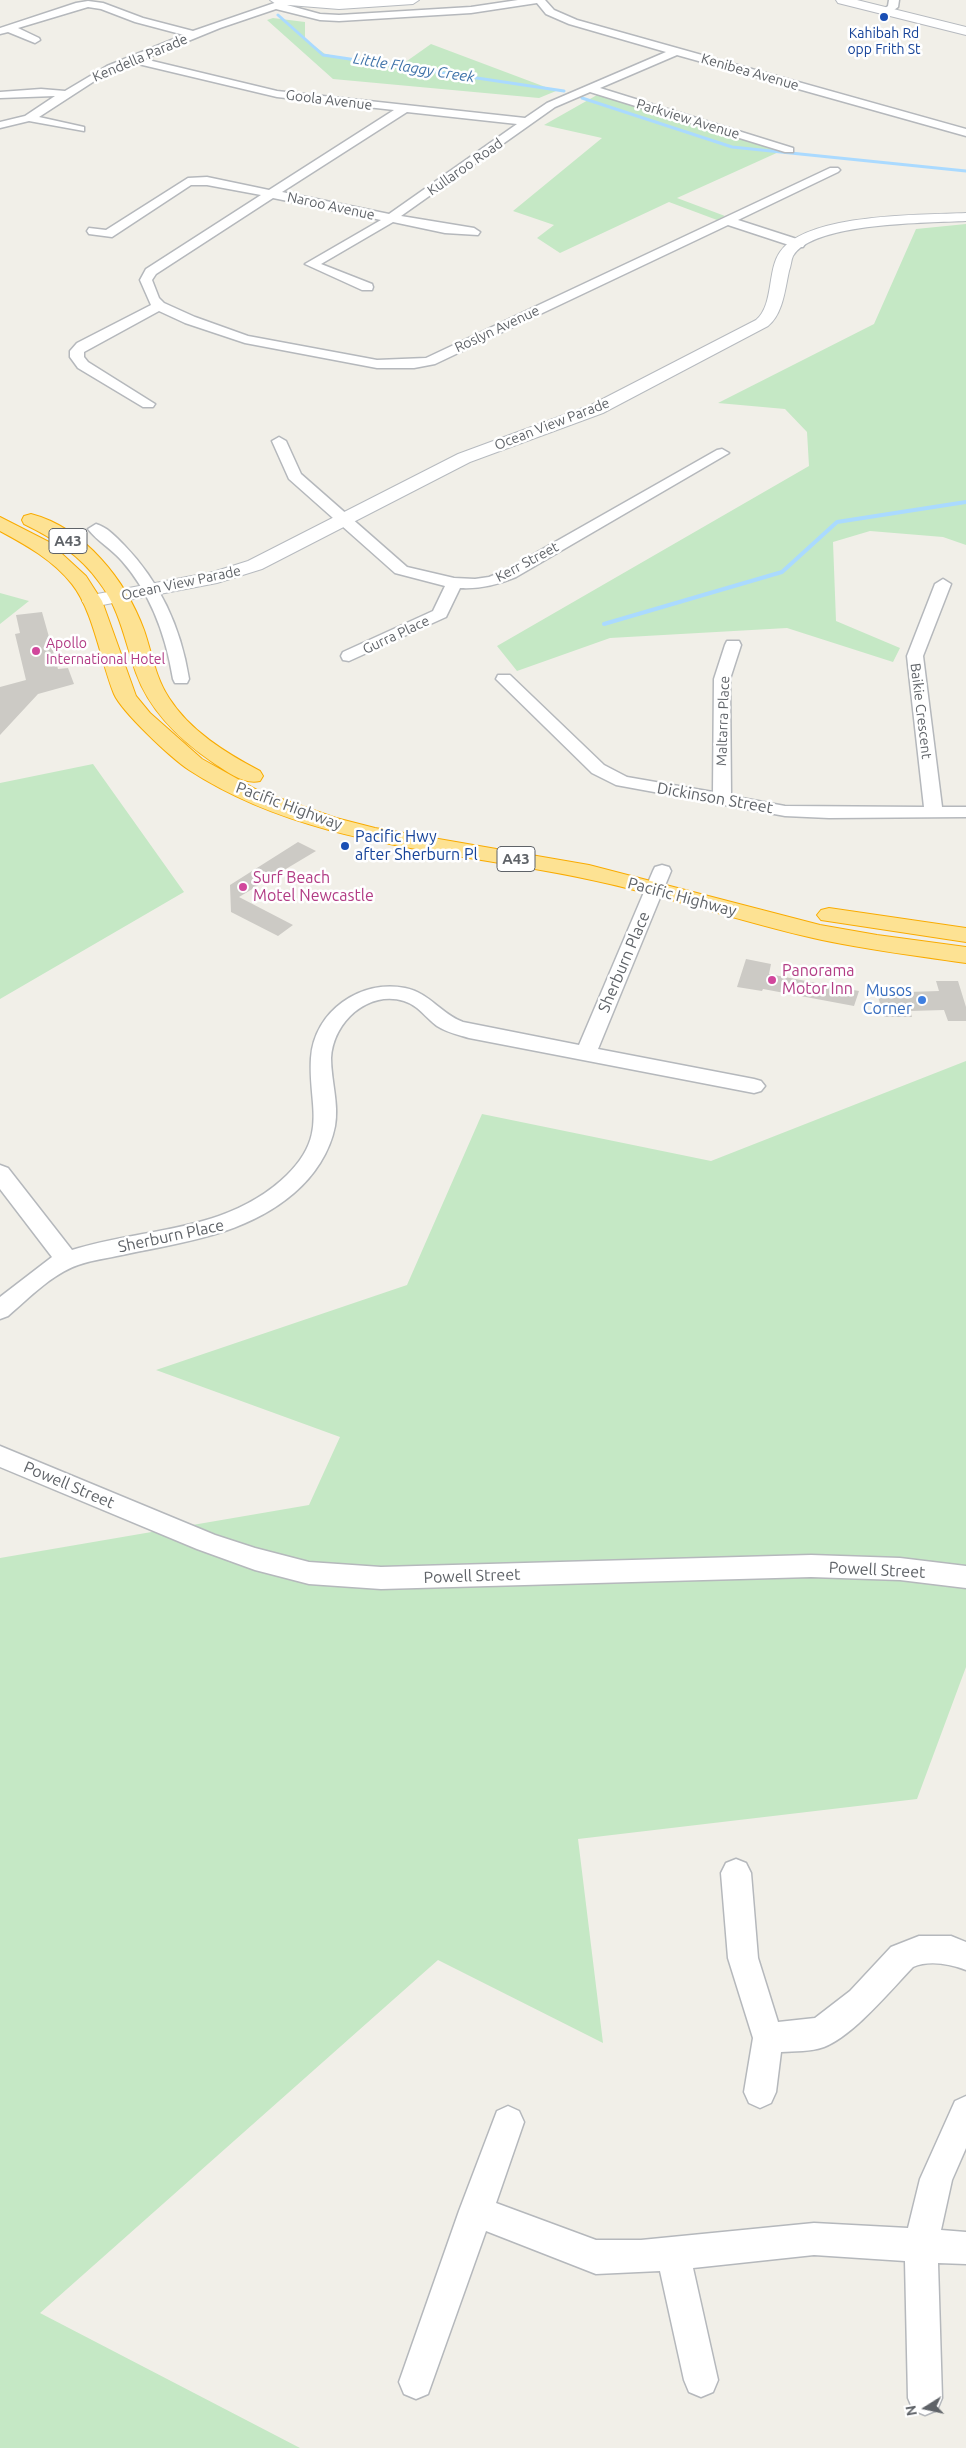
<!DOCTYPE html>
<style>
body{margin:0}
#map{position:relative;width:966px;height:2448px;overflow:hidden;background:#f1efe8;font-family:Ubuntu,sans-serif}
canvas{display:block}
.north{position:absolute;left:901px;top:2383px;width:50px;height:50px;-webkit-text-stroke:4px #fff;paint-order:stroke;rotate:260deg;font-size:14px;font-weight:700;line-height:20px;text-align:center;color:#5f6368}
.north::after{content:'';display:block;margin:auto;width:18px;height:22px;background:#5f6368;clip-path:polygon(50% 0,100% 100%,50% 72%,0 100%)}
</style>
<div id="map">
<canvas width="966" height="2448"></canvas>
<div class="north">N</div>
</div>
<script>
const context = document.querySelector('canvas').getContext('2d');
context.lineJoin = 'round';
function fillPath(path, color) {
  context.fillStyle = color;
  context.fill(path, 'evenodd');
}
function stroke(path, color, width, dash) {
  context.strokeStyle = color;
  context.lineWidth = width;
  context.lineCap = dash ? 'butt' : 'round';
  context.setLineDash(dash || []);
  context.stroke(path);
}
function label(font, color, halo, rows, align = 'center') {
  context.font = font + ' Ubuntu,sans-serif';
  context.lineWidth = 5;
  context.setLineDash([]);
  context.textBaseline = 'middle';
  context.strokeStyle = halo;
  context.fillStyle = color;
  for (const [text, x, y, turn = 0] of rows) {
    context.save();
    context.translate(x, y);
    context.rotate((+turn || 0) * Math.PI / 180);
    context.textAlign = isNaN(turn) ? turn : align;
    if (halo) context.strokeText(text, 0, 0);
    context.fillText(text, 0, 0);
    context.restore();
  }
}
const green = new Path2D(`
 M273,18L305,22V39L325,54L397,68L431,44L556,91L539,98L333,79L267,20Z
 M597,95L781,151L677,198L725,216L717,220L669,202L560,253L537,238L554,225L513,211L602,138L544,125Z
 M966,224V545L943,537L870,531L833,542L836,621L900,648L893,662L787,628L610,638L517,671L497,646L809,466L807,432L785,409L718,403L874,324L916,229Z
 M0,593L29,601L0,624Z
 M93,764L184,892L0,999V783Z
 M966,1061V1667L917,1799L578,1839L603,2043L438,1960L40,2313L300,2448H0V1558L309,1505L340,1437L156,1370L407,1285L482,1114L711,1161Z`);
const streamFar1 = new Path2D(`
 M278,15L323,55L564,91
 M582,98L732,147L966,171`);
const stream = new Path2D(`
 M604,624L782,572L837,522L966,502`);
const building = new Path2D(`
 M42,612L58,669L68,668L74,684L38,694L0,735V687L26,680L15,634L20,633L16,615Z
 M298,842L316,851L239,897L293,925L278,936L231,912L230,885Z
 M746,959L771,964L769,974L859,991L854,1006L763,989L762,991L737,987Z
 M936,981H958L966,1007V1021H948L944,1010L910,1011L912,1017H884L877,993L939,991Z`);
const street = new Path2D(`
 M283,0L292,2L287,5L320,14L339,15L471,7L518,0H545L554,10L577,20L966,129V136L677,55L600,88L793,148V152H785L590,92L555,107L401,216L474,228L480,232L478,235L445,233L393,222L321,264L372,284L373,287L372,290H362L305,264L381,220L273,198L156,274L152,280L159,298L164,303L195,317L248,336L377,360L426,358L830,168H838L840,170L838,172L738,220L803,241L805,244L803,247H795L728,225L435,364L414,368H377L245,343L185,323L159,311L84,352V357L88,362L155,404L153,407H143L78,368L70,357V351L77,343L151,305L140,280L146,269L261,195L207,185H191L112,237L89,234L87,231L89,228L106,230L188,178L207,177L269,190L394,110L277,97L134,63L96,80L39,117L84,127V131L29,121L0,128V122L25,116L55,96L0,98V92L41,89L65,91L107,66L184,35L135,22L101,9L88,7L18,28L39,38L40,40L35,43L8,32L0,34V28L76,3L88,1L103,3L143,18L193,31ZM537,3L546,14L569,24L666,52L547,103L525,118L277,91L144,59L220,28L276,9L320,20L339,21L471,13ZM407,112L517,124L389,214L282,192Z
 M889,0H899L898,7L890,13H882L881,11L888,6Z
 M279,437L286,441L301,474L407,567L454,578L475,579L489,577L504,571L717,450L722,449L729,453L516,577C497,585 480,589 460,588L446,617L349,661L343,660L341,656L343,652L433,611L445,586L395,573L289,479L272,441Z
 M96,524C107,527 116,537 124,545C160,582 181,628 189,679L187,683H175L173,679C166,636 151,594 122,561C112,549 97,541 88,529Z
 M943,579L951,584L923,656L942,807H966V817L829,818L785,816L616,785L592,773L496,679L498,675H510L604,765L627,777L713,792L714,679L725,645L727,641H739L741,645L730,679L731,796L785,806L924,807L907,656L935,584Z
 M662,865L669,867L671,871L598,1049L754,1079L761,1081L765,1086L761,1091L754,1093L469,1038C459,1035 446,1032 437,1026C426,1018 418,1005 404,1001C368,990 333,1022 331,1058C331,1081 339,1103 335,1126C330,1152 314,1176 294,1193C245,1235 183,1242 122,1255C108,1258 92,1260 78,1265C52,1274 29,1298 8,1316L0,1319V1297L52,1257L0,1189V1165L8,1168L72,1250C146,1227 227,1233 287,1175C329,1134 308,1105 311,1058C314,1011 361,979 405,988C430,993 441,1014 463,1022L579,1045L653,871L655,867Z
 M0,1446L215,1535L255,1548L309,1562L381,1567L811,1555L900,1558L966,1566V1588L900,1580L811,1577L381,1589L309,1584L255,1570L197,1549L0,1467Z
 M736,1859L746,1863L751,1873L758,1958L778,2022L815,2018L850,1991L891,1947L919,1936H951L966,1942V1970C950,1964 929,1960 913,1967C891,1990 853,2036 824,2047C811,2052 795,2051 781,2052L776,2092L771,2103L760,2108L749,2103L744,2092L753,2038L728,1958L721,1873L726,1863Z
 M966,2096V2148L952,2180L941,2230L966,2232V2264L938,2263L942,2398L937,2410L925,2415L913,2410L908,2398L905,2261L814,2255L693,2268L718,2380L713,2392L701,2397L689,2392L684,2380L660,2271L596,2274L486,2231L428,2394L416,2399L404,2394L399,2382L459,2211L497,2111L508,2106L519,2111L524,2122L496,2203L596,2240H641L814,2223L908,2228L920,2179L955,2101Z`);
const secondary = new Path2D(`
 M270,0H419L413,4L339,9L276,4Z
 M836,0H857L966,27V35L838,3Z
 M966,213V221C930,223 813,222 793,256C791,260 791,266 789,271C785,289 783,314 768,326L603,413L470,462L262,569L217,583L92,607L85,605L82,601L85,597L92,595L213,572L248,561L458,454L591,405L756,320C774,305 767,270 780,252C807,213 922,215 966,213Z`);
const highway = new Path2D(`
 M31,514C85,528 126,581 144,630C152,653 155,677 169,698C190,731 226,753 260,771L263,776L260,781C244,785 228,772 215,764C181,741 150,712 136,673C125,642 120,609 99,582C80,555 53,538 24,524L22,520L24,516Z
 M0,517L49,542L86,576L102,601L136,696L150,713L202,759L259,791L336,818L375,828L589,865L820,925L877,935L966,947V963C918,956 869,950 822,940C743,923 666,895 587,879C453,850 307,847 189,770C171,758 122,712 114,694C101,662 93,610 72,584C53,560 26,545 0,531Z
 M829,908L966,928V942L821,920L817,915L821,910Z`);
const markers = [
 [884,17,5,"#1a4fb4"],
 [36,651,5,"#d1479c"],
 [345,846,5,"#1a4fb4"],
 [243,887,5,"#d1479c"],
 [772,980,5,"#d1479c"],
 [922,1000,5,"#3f7fe0"]
];
const farTransitnames = [
 ["Kahibah Rd",884,33],
 ["opp Frith St",884,49]
];
const farStreetnames = [
 ["Kendella Parade",140,58,-23],
 ["Kenibea Avenue",750,72,16],
 ["Goola Avenue",329,100,7],
 ["Parkview Avenue",688,119,17],
 ["Kullaroo Road",465,167,-35],
 ["Naroo Avenue",331,206,12],
 ["Roslyn Avenue",497,329,-25],
 ["Ocean View Parade",552,424,-21],
 ["Kerr Street",527,562,-28],
 ["Ocean View Parade",181,583,-12],
 ["Gurra Place",396,635,-25],
 ["Baikie Crescent",921,711,83],
 ["Maltarra Place",723,721,-88]
];
const farHotelnames = [
 ["Apollo",46,643],
 ["International Hotel",46,659]
];
const farWaternames = [
 ["Little Flaggy Creek",414,68,9]
];
const shields = [
 [68,541,38],
 [516,859,38]
];
const shieldNames = [
 ["A43",68,541],
 ["A43",516,859]
];
const streetNames = [
 ["Dickinson Street",715,798,10],
 ["Pacific Highway",289,806,20],
 ["Pacific Highway",682,897,15],
 ["Sherburn Place",624,962,-67],
 ["Sherburn Place",171,1236,-12],
 ["Powell Street",69,1485,23],
 ["Powell Street",877,1570,3],
 ["Powell Street",472,1576,-2]
];
const transitNames = [
 ["Pacific Hwy",355,837],
 ["after Sherburn Pl",355,855]
];
const hotelNames = [
 ["Surf Beach",253,878],
 ["Motel Newcastle",253,896],
 ["Panorama",782,971],
 ["Motor Inn",782,989]
];
const shopNames = [
 ["Musos",912,991],
 ["Corner",912,1009]
];
fillPath(green, '#c5e8c5');
stroke(streamFar1, '#aadaff', 3);
stroke(stream, '#aadaff', 4);
fillPath(building, '#cccac5');
stroke(street, '#b5b8bc', 3);
stroke(secondary, '#b6babf', 2);
stroke(highway, '#f9ab00', 2);
fillPath(street, '#fff');
fillPath(secondary, '#fff');
fillPath(highway, '#fde293');
for (const [x, y, r, color] of markers) {
  const dot = new Path2D();
  dot.arc(x, y, r, 0, 2 * Math.PI);
  context.fillStyle = color;
  context.fill(dot);
  stroke(dot, '#fff', 2);
}
label('14px', '#164399', '#fff', farTransitnames);
label('14px', '#5f6368', '#fff', farStreetnames);
label('14px', '#b23c85', '#fff', farHotelnames, 'left');
label('italic 15px', '#4174aa', '#fff', farWaternames);
for (const [x, y, w] of shields) {
  const box = new Path2D();
  box.roundRect(x - w / 2, y - 12.5, w, 25, 4);
  context.fillStyle = '#fff';
  context.fill(box);
  stroke(box, '#5f6368', 1);
}
label('bold 15px', '#5f6368', null, shieldNames);
label('16px', '#5f6368', '#fff', streetNames);
label('16px', '#164399', '#fff', transitNames, 'left');
label('16px', '#b23c85', '#fff', hotelNames, 'left');
label('16px', '#366cbe', '#fff', shopNames, 'right');
</script>
